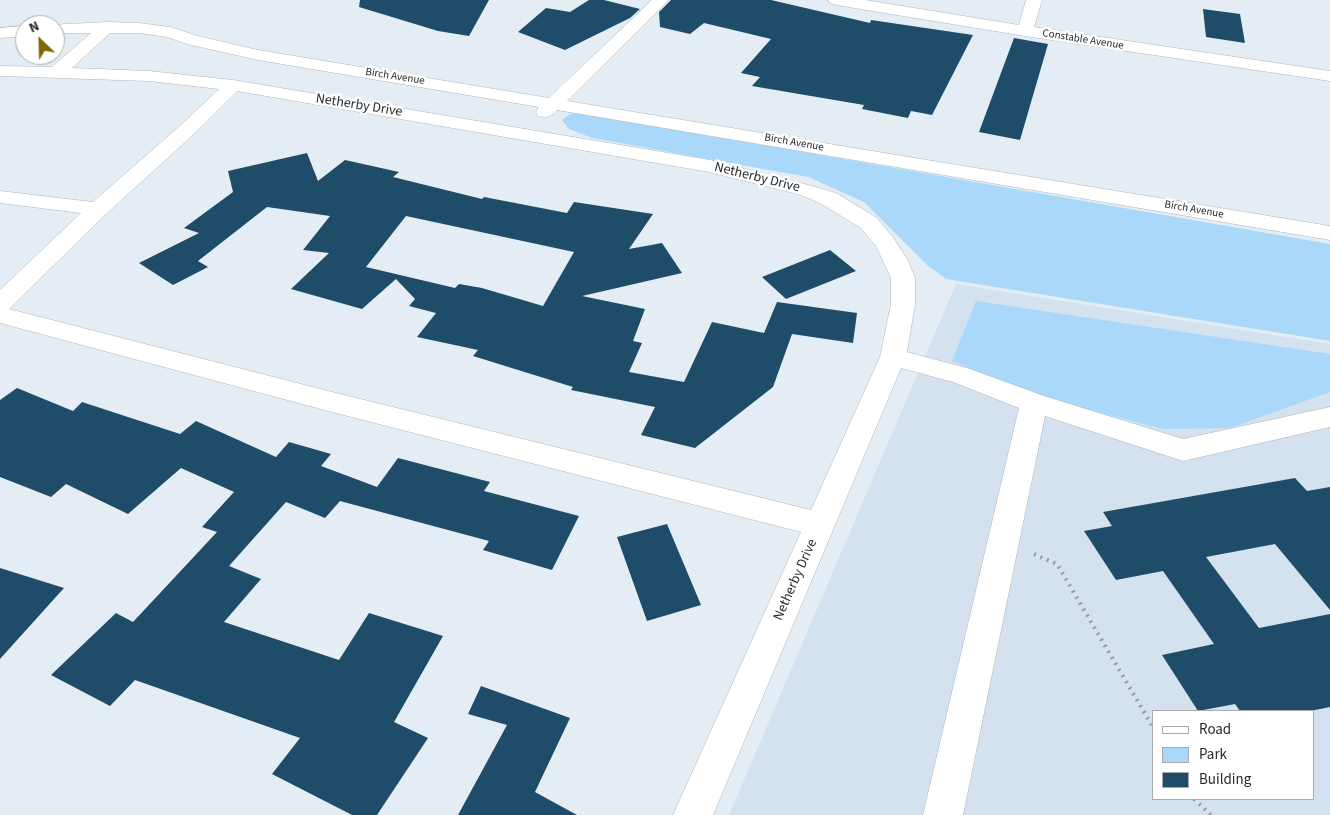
<!DOCTYPE html>
<style>
body{margin:0}
#map{position:relative;width:1330px;height:815px;overflow:hidden;background:#e4edf3;font-family:"Source Sans 3",sans-serif}
canvas{display:block}
.legend{position:absolute;left:1152px;top:710px;width:162px;height:90px;box-sizing:border-box;background:#fff;border:1px solid #a9aaab;margin:0;padding:6px 9px;list-style:none;font-size:15px;color:#272a2d}
.legend li{display:flex;align-items:center;gap:10px;height:25px}
.legend b{width:25px;border:1px solid #a9aaab}
.north{position:absolute;left:15px;top:15px;width:50px;height:50px;box-sizing:border-box;background:#fff;border:1px solid #a9aaab;border-radius:50%;rotate:336deg;font-size:14px;font-weight:700;line-height:20px;text-align:center;color:#272a2d}
.north::after{content:'';display:block;margin:auto;width:18px;height:22px;background:#836600;clip-path:polygon(50% 0,100% 100%,50% 72%,0 100%)}
</style>
<div id="map">
<canvas width="1330" height="815"></canvas>
<ul class="legend">
<li><b style="height:6px;background:#fff"></b>Road</li>
<li><b style="height:14px;background:#a9d8fa"></b>Park</li>
<li><b style="height:14px;background:#1e4c69"></b>Building</li>
</ul>
<div class="north">N</div>
</div>
<script>
const context = document.querySelector('canvas').getContext('2d');
context.lineJoin = 'round';
function fillPath(path, color) {
  context.fillStyle = color;
  context.fill(path, 'evenodd');
}
function stroke(path, color, width, dash) {
  context.strokeStyle = color;
  context.lineWidth = width;
  context.lineCap = dash ? 'butt' : 'round';
  context.setLineDash(dash || []);
  context.stroke(path);
}
function label(font, color, halo, rows, align = 'center') {
  context.font = font + ' "Source Sans 3",sans-serif';
  context.lineWidth = 5;
  context.setLineDash([]);
  context.textBaseline = 'middle';
  context.strokeStyle = halo;
  context.fillStyle = color;
  for (const [text, x, y, turn = 0] of rows) {
    context.save();
    context.translate(x, y);
    context.rotate((+turn || 0) * Math.PI / 180);
    context.textAlign = isNaN(turn) ? turn : align;
    if (halo) context.strokeText(text, 0, 0);
    context.fillText(text, 0, 0);
    context.restore();
  }
}
const built = new Path2D(`
 M956,284L1330,344V815H729ZM1154,711H1314V799H1154Z`);
const green = new Path2D(`
 M580,113L1330,244V341L946,279L927,265L864,202L808,177L592,138L569,129L562,120L570,114Z
 M976,301L1330,354V392L1230,428L1163,429L1036,396L952,361Z`);
const building = new Path2D(`
 M360,0H489L469,36L438,31L359,7Z
 M589,0H604L640,9L630,18L565,50L518,32L546,8L570,12Z
 M671,0H771L870,23L871,20L973,35L932,115L911,111L908,118L862,109L864,105L752,86L760,77L741,73L771,39L704,23L690,34L660,27L659,12Z
 M1203,9L1240,14L1245,43L1206,37Z
 M1014,38L1048,44L1020,140L979,132Z
 M307,153L318,181L345,160L399,172L393,177L482,199L484,197L567,213L574,202L653,214L629,249L662,243L682,273L582,296L645,309L633,341L642,343L629,372L684,382L712,322L764,333L777,302L857,313L853,343L792,334L773,387L695,448L641,435L655,407L571,390L573,387L473,356L478,350L417,337L436,313L409,306L415,299L396,279L362,309L291,289L329,253L303,250L330,216L267,207L198,261L208,267L173,285L139,263L199,233L184,228L233,192L228,171ZM406,216L574,252L543,306L482,288L459,284L455,288L366,267Z
 M830,250L856,271L786,299L762,277Z
 M17,388L73,411L82,402L180,434L196,421L276,457L289,442L331,454L321,466L377,487L398,458L490,482L484,491L579,516L552,570L483,550L489,541L340,501L325,518L286,502L229,566L261,579L224,622L339,660L369,613L443,636L394,722L428,738L377,815H352L272,774L300,738L135,680L110,706L51,675L116,613L133,622L217,532L202,527L234,492L181,468L128,514L66,484L51,497L0,477V400Z
 M1295,478L1307,491L1330,487V610L1275,544L1206,557L1259,628L1330,614V707L1310,711H1240L1235,704L1198,711L1162,655L1214,644L1163,571L1116,580L1084,531L1112,526L1103,512Z
 M667,524L701,605L647,621L617,537Z
 M0,568L64,588L0,659Z
 M481,686L570,718L535,792L577,815H458L507,725L468,714Z`);
const path = new Path2D(`
 M1034,554L1057,564L1154,729
 M1194,799L1211,815`);
const minor = new Path2D(`
 M652,0H669L567,101L1330,226V240L557,110C551,117 547,118 538,116L536,112L539,107L258,60L187,44L167,37L139,33H110L72,68L149,71L233,80L710,160L812,186L836,193L877,218L894,239L908,261L915,278V304L907,352L970,369L1044,396L1183,439L1330,407V427L1183,461L1045,416L963,815H923L1019,408L953,382L901,368L713,815H673L801,532L332,412L0,323V290L81,213L0,203V191L93,202L181,125L219,89L149,81L0,76V66L52,67L91,33H55V25H49L107,22L139,23L170,27L198,36L258,50L549,98ZM237,91L709,172L798,194L820,203L861,228L876,246L891,278V304L880,357L811,510L332,392L9,309L106,214L195,133Z
 M828,0H865L1019,25L1026,0H1042L1034,27L1330,71V81L1025,36L836,5L830,3Z
 M25,26V36L0,38V28Z`);
const farStreetnames = [
 ["Constable Avenue",1083,40,9],
 ["Birch Avenue",395,77,9],
 ["Birch Avenue",794,143,10],
 ["Birch Avenue",1194,210,10]
];
const streetNames = [
 ["Netherby Drive",359,106,9],
 ["Netherby Drive",757,178,14],
 ["Netherby Drive",796,580,-66]
];
fillPath(built, '#d3e2ee');
fillPath(green, '#a9d8fa');
fillPath(building, '#1e4c69');
stroke(minor, '#acb5bb', 1);
stroke(path, '#969ca1', 4, [2, 5]);
fillPath(minor, '#fff');
label('11px', '#272a2d', '#fff', farStreetnames);
label('14px', '#272a2d', '#fff', streetNames);
</script>
